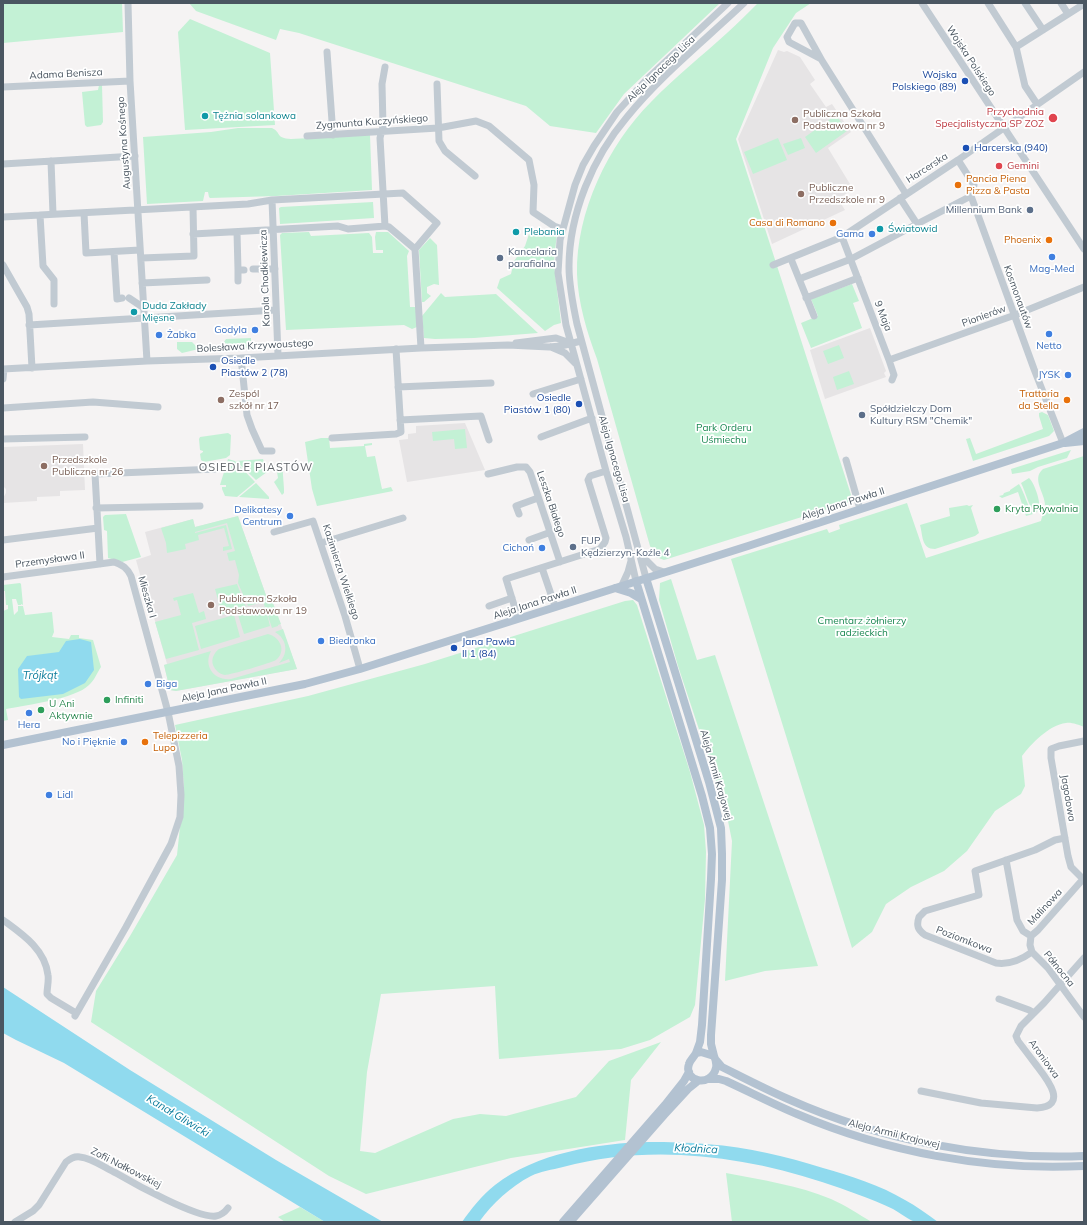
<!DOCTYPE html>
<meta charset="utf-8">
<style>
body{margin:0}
#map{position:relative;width:1087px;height:1225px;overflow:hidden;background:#f5f3f3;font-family:Mulish,sans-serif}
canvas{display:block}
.frame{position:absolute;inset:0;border:4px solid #4a5661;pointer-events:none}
</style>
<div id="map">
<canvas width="1087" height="1225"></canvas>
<div class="frame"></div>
</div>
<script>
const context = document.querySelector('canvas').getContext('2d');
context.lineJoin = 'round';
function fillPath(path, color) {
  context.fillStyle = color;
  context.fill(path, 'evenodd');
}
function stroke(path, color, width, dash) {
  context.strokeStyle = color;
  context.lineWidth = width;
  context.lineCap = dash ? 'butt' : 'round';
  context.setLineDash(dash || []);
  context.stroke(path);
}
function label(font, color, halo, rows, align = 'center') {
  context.font = font + ' Mulish,sans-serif';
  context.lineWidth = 3.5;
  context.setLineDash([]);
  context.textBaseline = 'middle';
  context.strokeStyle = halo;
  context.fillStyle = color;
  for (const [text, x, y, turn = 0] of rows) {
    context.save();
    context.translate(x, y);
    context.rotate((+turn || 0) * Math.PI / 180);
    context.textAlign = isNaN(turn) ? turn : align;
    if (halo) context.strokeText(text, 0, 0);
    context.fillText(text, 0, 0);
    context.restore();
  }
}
const education = new Path2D(`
 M778,50L784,52L787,51L800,57L815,80L810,84L826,107L832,104L851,132L828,148L853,189L838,199L845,210L772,244L738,139Z
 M870,328L886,371L884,373L886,377L825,399L810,350Z
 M465,423L485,470L407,482L399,440L408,439V434L416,433V426Z
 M83,444L85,490L60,491V496L37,497V501L3,503V498L6,493V489L3,486L4,447Z
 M238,516L267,598H271L297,669L176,691L170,690L164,665L167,664L151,607H149L136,560L151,555L145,532L193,519L195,527Z`);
const green = new Path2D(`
 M3,3H122L123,32L3,43Z
 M189,3H720L624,94L596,133L550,126L526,106L299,33L280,29L276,40L196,11Z
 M758,3H811L796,13L773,48L736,139L853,501L664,560L656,557L650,546L597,359C587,332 578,303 577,274C576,212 608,145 651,102C675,77 702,56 727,33C738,23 748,13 758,3Z
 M190,19L270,53L275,125L185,130L178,32Z
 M99,85H102L103,122L101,125L87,127L85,125L82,92L98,90Z
 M836,115L847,131L816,153L805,137Z
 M238,128H272C282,133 275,138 291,139L370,135L372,190L276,196L210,198L209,197L208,192H205L203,201L147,204L143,137L211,132Z
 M778,138L787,160L753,174L744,152Z
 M801,138L805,148L788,155L783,144Z
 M373,202L374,218L280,224L279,208L281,207Z
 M551,230L556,231L557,233L555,251L554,264L561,323L554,325L545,331L497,288L500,279L511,274L514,261L525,246L529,234L532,232Z
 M309,232L311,236L369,233L372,237L373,253H383V250H376L375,237L376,232H388L409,251L407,256L410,307H416L417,327L412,329L404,325L286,330L280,235L282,233Z
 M430,238L437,245L439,285L434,284L427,287V293L431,296L424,302H422L419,250Z
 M852,284L859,301L853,303L862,328L811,348L801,323L818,316L811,299Z
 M441,293L445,297L496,294L538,333L474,338L435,339L424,338L422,316Z
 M251,338V342H254L249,348L231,349L224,347L226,344L224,342L226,339Z
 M177,342H192L199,349L182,353L177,349Z
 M839,345L844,358L828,364L823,351Z
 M849,371L854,384L837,390L833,377Z
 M1042,412L1048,415L1054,431L1049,436L973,461L966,439L970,438L976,454L1043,429L1039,416V413Z
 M465,429L467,448L455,449L454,439L433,441L432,432Z
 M228,433L231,435L230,455L226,458L204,462L201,460L200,454L203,452V451L200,450L199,439L200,437Z
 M321,438H329L330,448L364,446V444L372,443V445L365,446L367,457L375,456L382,489L391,487L393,491L317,506L312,489L305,442Z
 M1071,450L1067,458L1038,467L1030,471L1012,474L1011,469Z
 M1084,456V727C1079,725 1071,722 1066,723C1049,725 1031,744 1022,756L1025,786L1021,794L995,811L967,851L944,871L911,887L886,904L872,932L852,948L731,559L827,529L829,533L840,529L839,525L907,503L926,558L1041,521C1042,516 1045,511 1045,505C1045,493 1031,479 1043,469Z
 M228,459L235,461L255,482L237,497L225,496L222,489V487H226V485H220Z
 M263,459L267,472L256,480L236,461Z
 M282,461L284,489V493L282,495L274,482L278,478L276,466Z
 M1029,478C1034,482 1041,502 1039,508C1038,511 1037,512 1035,513C1028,505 1026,493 1021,483Z
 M256,483L269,497V499L239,497Z
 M1019,484C1025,494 1027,505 1033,514L1026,516L1018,492L1002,498L999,496L1003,495L1004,493L1010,491V490Z
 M967,505L969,506L973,505L971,508L979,533L975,536L935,549C921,549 923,535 920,525L950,516L949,508Z
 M126,514L141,557L122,562L108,558L107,531L104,530L103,517L105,515Z
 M238,516L267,598H271L281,624L278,625V626L272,628L266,610L270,626L244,634L238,615L265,607L263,602L248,606L238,583L239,575L235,560L229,561L227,553L235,551L227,523L195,532V533L226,525L232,549L223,551V547L229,546L224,528L198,535L199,540L185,544L186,549L167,553L166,543L161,528L193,519L195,527Z
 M671,579L697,660L715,655L818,966L765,971L725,981L732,841L726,811L678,666L659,600L660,583Z
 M20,583L21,584L23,605L21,604V605H18L16,599H12L14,615L18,611V606H23L25,615L52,612L54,632L52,637L69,639L71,635H79V638L93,640L101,667C97,673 94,681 89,685C75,699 27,705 6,709L8,720L3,721V611L8,609V605H6L5,591H3V585Z
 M237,584L246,607L222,614L215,589Z
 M193,593L199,613L204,611L206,619L192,623L199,650L166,659L155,622L181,615L177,600L174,601L173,598Z
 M633,600L637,605L690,772L704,825L706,852L705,899L695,1005L690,1017L650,1040L621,1049L499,1059L495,986L381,994L367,1072L360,1151L375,1153L453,1119L480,1114L506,1116L576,1097L609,1061L661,1042L631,1080L625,1140L511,1158L366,1194L329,1176L91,1022L96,991L130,936L177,855L184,789L182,760L175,725L308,696L425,664L625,601Z
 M234,615L240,637L201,649L195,626Z
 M283,629L297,669L176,691L170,690L164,665L211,651C203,666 214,681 231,679L290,662L289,659L279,663C289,653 287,639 275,632Z
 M268,634C280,637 287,651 276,660C271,663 230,675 225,675C219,674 215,670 213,665C211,659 214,653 219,649Z
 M726,1173C761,1180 798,1185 831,1199C845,1205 858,1214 872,1222H732Z
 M300,1207L325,1222H285L278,1217Z`);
const water = new Path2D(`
 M80,639L91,642L94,670L85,683L63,694L21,699L19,697L18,669L27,656L59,652L66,641Z
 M3,987L130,1070L276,1160L383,1222H325L64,1063L16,1040L3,1033Z
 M649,1142C688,1142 728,1144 767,1153C786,1157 804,1162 823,1168C851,1176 880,1185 905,1200C916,1206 927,1214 938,1222C931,1222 923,1223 916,1222C910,1221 899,1212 893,1209C870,1198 846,1190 822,1182C739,1155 648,1144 563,1167C552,1170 541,1171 531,1176C510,1187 493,1203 479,1222H462C471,1209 482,1195 495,1185C536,1153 598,1143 649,1142Z`);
const minor = new Path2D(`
 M128,3L130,81L147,361
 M922,3L1084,249
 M988,3L1016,47L1025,86L1037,104
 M1025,3L1043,30
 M1061,3L1068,14
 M1016,47L1084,4
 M327,52L333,135
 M821,59L789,42L787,37L795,23H801L821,59L906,194
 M385,67L382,84L383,126L380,138L385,226L389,227L415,249L421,348
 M437,84L439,141L445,151L475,176
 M3,87L130,81
 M307,136L438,128L476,121L489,126L529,160L534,185L533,212L554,226L562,229
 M958,160L974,185L971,196L1034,369L1063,443
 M51,161L53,214
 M3,164L135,156
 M272,200L278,355
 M84,213L86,253L140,250
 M3,217L40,215
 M917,224L971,196
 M237,232L238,270H244
 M193,234L338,226L348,229L385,226
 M842,237L889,360L894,375L892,380
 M114,252L117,299L122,298
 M141,258L194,256L193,207
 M791,259L814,316
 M3,265L27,307L29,314L32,368
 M773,265L842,237L958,160L1084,72
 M253,269H275
 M238,270V281
 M799,279L851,259L917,224L900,198
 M142,283L207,280
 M129,298L144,308
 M806,298L858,278
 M54,304V280L43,266L40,215L248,204L272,200L403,193L437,223L415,249
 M29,325L276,310
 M516,343L556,338L570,343
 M551,347L565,353L575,363
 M241,358L247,415L252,429L262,451H272
 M889,360L1015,315L1084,287
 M3,369L147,361L241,358L421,348L508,345L549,347L561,346L581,341
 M3,379L4,369
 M398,387L491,383
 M533,394L581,379
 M3,408L93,402L158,407
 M400,420L481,416L489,440
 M541,437L592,418
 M332,438L396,434L401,432L396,349
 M3,439L85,437
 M846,460L860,509
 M488,474L517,467H526L530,472L560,562
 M96,508L200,506
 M519,514L516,506L538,498
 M274,532L313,521L345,616L360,669
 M3,540L98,528
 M529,540L551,532
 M321,543L403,518
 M640,554L655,569L664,572
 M100,564L95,474L216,469
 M542,568L555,606
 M3,577L114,562C123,565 127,568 131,576L168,712L179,766L181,795L180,817L171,844L126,927L75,1016
 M646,578L577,324C573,305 569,286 569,267C569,214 593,157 627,117C661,75 705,40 744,3
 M636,581L626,537L606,471L566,325L558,273L560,240L575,185L583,165L594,146L617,112L647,79L728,3
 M622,585L628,572L631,561
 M489,606L512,598
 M518,618L506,579L600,549L605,542L606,538L588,480L590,476L606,471
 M1006,860L1017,920L1023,931L1031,936
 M1083,879L1071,867L1068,856L1051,758V749L1059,746L1084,741
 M3,920C22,934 45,949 48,975C49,981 47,988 47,994L51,998L76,1013
 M1032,952C1021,960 1009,965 996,963L925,935C918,930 916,926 919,917L925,911L979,895L975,871L1035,850L1055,840L1065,838
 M1032,952L1030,945L1031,936L1038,930L1084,878
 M1032,952L1048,968L1084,1017
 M999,999L1029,1010L1034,1013
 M921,1091L981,1103L1037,1108C1069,1106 1047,1079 1037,1066C1031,1058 1024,1049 1018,1041L1016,1036L1021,1026L1044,1003L1084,958
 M15,1222L33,1211L39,1205L66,1162C70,1159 74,1156 80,1157C92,1158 105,1168 116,1173C133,1183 198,1219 216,1216C222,1215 225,1212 228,1208`);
const major = new Path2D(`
 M1065,443L1084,441
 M646,578L709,782L721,828L722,854V880L711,1035V1044L714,1056
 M636,581L702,796L710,828L712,854L711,879L702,1025L700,1042L696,1053
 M615,588L631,593L641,599
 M3,745L305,684L360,669L748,546L977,471L1063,443L1084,432
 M701,1052L714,1056C716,1060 717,1063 716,1068C711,1088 683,1082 689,1064C690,1060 694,1057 696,1053Z
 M716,1060L722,1067C744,1078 765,1089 788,1099C880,1140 983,1160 1084,1156
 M708,1079H719L726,1081C750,1092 773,1104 797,1114C886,1152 987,1171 1084,1166
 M563,1222L665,1105L684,1081L689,1072
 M570,1222L664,1115L688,1089L698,1081`);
const markers = [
 [965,81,4,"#1a4fb4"],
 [205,116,4,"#0f9aa8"],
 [1053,118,5,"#e0444e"],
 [795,120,4,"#8d6e63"],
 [966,148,4,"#1a4fb4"],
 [999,166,4,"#e0444e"],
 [958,185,4,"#e8710a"],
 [801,194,4,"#8d6e63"],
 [1030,210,4,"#5c6f8a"],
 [833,223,4,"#e8710a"],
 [880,229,4,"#0f9aa8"],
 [516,232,4,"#0f9aa8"],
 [872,234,4,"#3f7fe0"],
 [1049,240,4,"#e8710a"],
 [1052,257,4,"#3f7fe0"],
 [500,258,4,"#5c6f8a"],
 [134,312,4,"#0f9aa8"],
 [255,330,4,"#3f7fe0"],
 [1049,334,4,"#3f7fe0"],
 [159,335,4,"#3f7fe0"],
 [213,367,4,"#1a4fb4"],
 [1068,375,4,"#3f7fe0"],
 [221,400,4,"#8d6e63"],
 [1067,400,4,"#e8710a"],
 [579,404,4,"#1a4fb4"],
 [862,415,4,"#5c6f8a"],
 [44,466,4,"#8d6e63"],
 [997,509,4,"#2e9e5b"],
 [290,516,4,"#3f7fe0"],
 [573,547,4,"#5c6f8a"],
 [542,548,4,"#3f7fe0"],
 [211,605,4,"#8d6e63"],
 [321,641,4,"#3f7fe0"],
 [454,648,4,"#1a4fb4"],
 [148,684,4,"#3f7fe0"],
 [107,700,4,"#2e9e5b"],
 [41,710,4,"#2e9e5b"],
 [29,713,4,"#3f7fe0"],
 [124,742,4,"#3f7fe0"],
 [145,742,4,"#e8710a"],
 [49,795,4,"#3f7fe0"]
];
const streetNames = [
 ["Wojska Polskiego",971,61,57],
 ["Aleja Ignacego Lisa",661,69,-44],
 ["Adama Benisza",66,74,-3],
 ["Zygmunta Kuczyńskiego",372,122,-4],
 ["Augustyna Kośnego",124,143,-94],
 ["Harcerska",927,168,-33],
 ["Karola Chodkiewicza",265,278,-92],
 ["Kosmonautów",1018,297,70],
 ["9 Maja",883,316,69],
 ["Pionierów",984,316,-20],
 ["Bolesława Krzywoustego",255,346,-3],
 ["Aleja Ignacego Lisa",614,459,74],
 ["Leszka Białego",551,504,71],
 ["Aleja Jana Pawła II",843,504,-18],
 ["Przemysława II",50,560,-8],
 ["Kazimierza Wielkiego",341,572,72],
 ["Mieszka I",147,597,74],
 ["Aleja Jana Pawła II",535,603,-18],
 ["Aleja Jana Pawła II",224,690,-12],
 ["Aleja Armii Krajowej",716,775,74],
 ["Jagodowa",1068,798,80],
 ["Malinowa",1045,907,-47],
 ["Poziomkowa",964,940,21],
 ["Północna",1059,969,51],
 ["Aroniowa",1044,1059,54],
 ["Aleja Armii Krajowej",894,1134,14],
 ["Zofii Nałkowskiej",126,1168,27]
];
const transitNames = [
 ["Wojska",957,75,"right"],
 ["Polskiego (89)",957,87,"right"],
 ["Harcerska (940)",974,148],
 ["Osiedle",221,361],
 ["Piastów 2 (78)",221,373],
 ["Osiedle",571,398,"right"],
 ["Piastów 1 (80)",571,410,"right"],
 ["Jana Pawła",462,642],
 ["II 1 (84)",462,654]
];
const healthNames = [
 ["Przychodnia",1044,112],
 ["Specjalistyczna SP ZOZ",1044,124],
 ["Gemini",1007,166,"left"]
];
const educationNames = [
 ["Publiczna Szkoła",803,114],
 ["Podstawowa nr 9",803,126],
 ["Publiczne",809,188],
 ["Przedszkole nr 9",809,200],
 ["Zespól",229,394],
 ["szkół nr 17",229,406],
 ["Przedszkole",52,460],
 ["Publiczne nr 26",52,472],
 ["Publiczna Szkoła",219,599],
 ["Podstawowa nr 19",219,611]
];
const cultureNames = [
 ["Tężnia solankowa",213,116],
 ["Światowid",888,229],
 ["Plebania",524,232],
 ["Duda Zakłady",142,306],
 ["Mięsne",142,318]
];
const foodNames = [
 ["Pancia Piena",966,179,"left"],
 ["Pizza & Pasta",966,191,"left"],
 ["Casa di Romano",825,223],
 ["Phoenix",1041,240],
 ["Trattoria",1059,394],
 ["da Stella",1059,406],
 ["Telepizzeria",153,736,"left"],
 ["Lupo",153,748,"left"]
];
const serviceNames = [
 ["Millennium Bank",1022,210,"right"],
 ["Kancelaria",508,252],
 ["parafialna",508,264],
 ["Spółdzielczy Dom",870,409],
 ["Kultury RSM \"Chemik\"",870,421],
 ["FUP",581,541],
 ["Kędzierzyn-Koźle 4",581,553]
];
const shopNames = [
 ["Gama",864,234],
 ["Mag-Med",1052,269,"center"],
 ["Godyla",247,330],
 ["Żabka",167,335,"left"],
 ["Netto",1049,346,"center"],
 ["JYSK",1060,375],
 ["Delikatesy",282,510],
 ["Centrum",282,522],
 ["Cichoń",534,548],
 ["Biedronka",329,641,"left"],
 ["Biga",156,684,"left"],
 ["Hera",29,725,"center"],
 ["No i Pięknie",116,742],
 ["Lidl",57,795,"left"]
];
const parkNames = [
 ["Park Orderu",724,428],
 ["Uśmiechu",724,440],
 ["Cmentarz żołnierzy",862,621],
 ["radzieckich",862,633]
];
const leisureNames = [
 ["Kryta Pływalnia",1005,509],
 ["Infiniti",115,700],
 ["U Ani",49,704],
 ["Aktywnie",49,716]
];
const neighbourhoodNames = [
 ["OSIEDLE PIASTÓW",256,468]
];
const waterNames = [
 ["Trójkąt",40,676],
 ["Kanał Gliwicki",178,1116,31],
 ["Kłodnica",696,1149,3]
];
fillPath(education, '#e6e4e5');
fillPath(green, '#c3f1d5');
fillPath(water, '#90daee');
stroke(minor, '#c1cad2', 7);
stroke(major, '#b3c2d1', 8);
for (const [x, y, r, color] of markers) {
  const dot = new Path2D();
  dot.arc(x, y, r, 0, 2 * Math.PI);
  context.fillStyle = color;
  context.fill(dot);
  stroke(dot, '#fff', 1.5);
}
label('10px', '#4a5661', '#fff', streetNames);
label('10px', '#164399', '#fff', transitNames, 'left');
label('10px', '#be3a42', '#fff', healthNames, 'right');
label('10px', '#785e54', '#fff', educationNames, 'left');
label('10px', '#0d838f', '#fff', cultureNames, 'left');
label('10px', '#c56008', '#fff', foodNames, 'right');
label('10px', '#4e5e75', '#fff', serviceNames, 'left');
label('10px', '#366cbe', '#fff', shopNames, 'right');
label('10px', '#17864f', '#fff', parkNames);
label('10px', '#27864d', '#fff', leisureNames, 'left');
context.letterSpacing = '1px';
label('11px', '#5f6368', '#fff', neighbourhoodNames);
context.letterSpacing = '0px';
label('italic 11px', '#0c7c9b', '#fff', waterNames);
</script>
